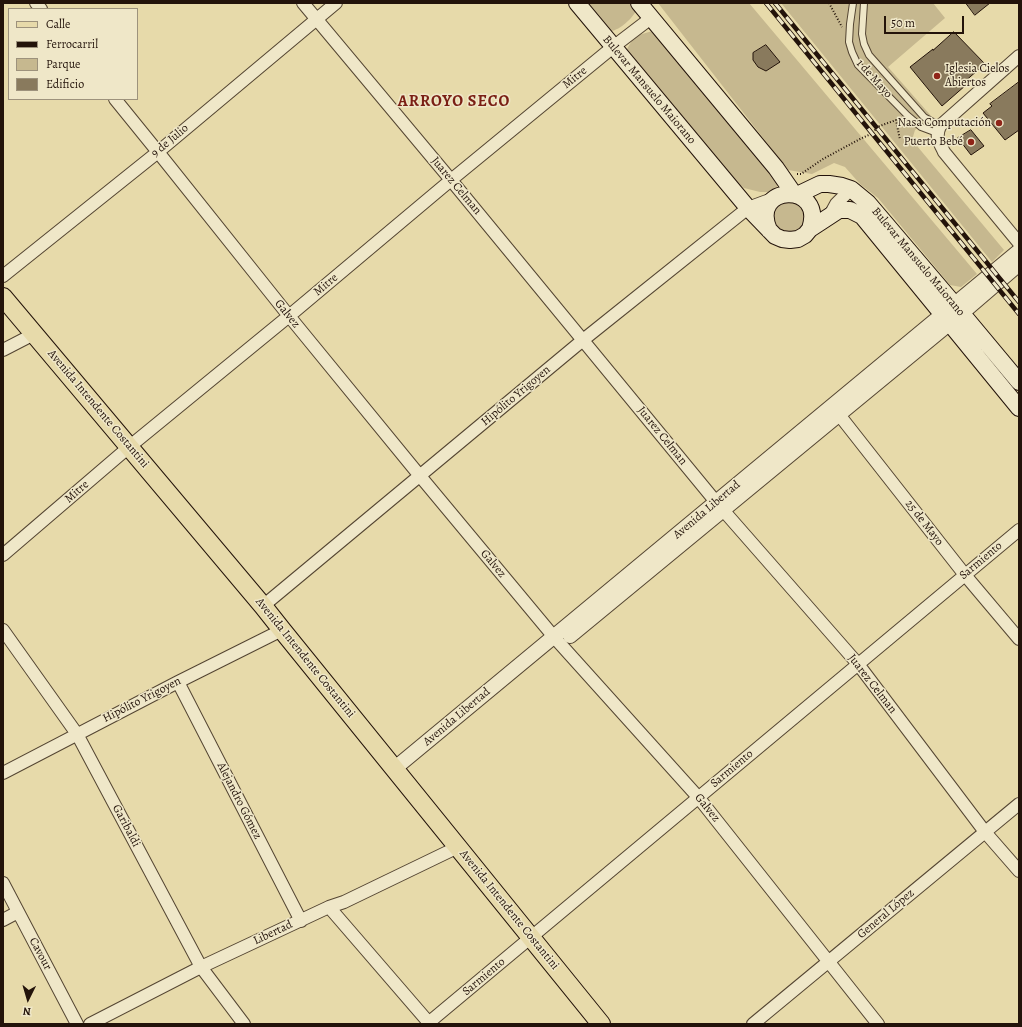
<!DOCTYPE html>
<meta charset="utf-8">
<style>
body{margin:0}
#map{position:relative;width:1022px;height:1027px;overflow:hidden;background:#e7daaa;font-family:Alegreya,serif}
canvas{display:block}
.frame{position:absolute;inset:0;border:4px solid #23130a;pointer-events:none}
.legend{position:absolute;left:8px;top:8px;width:130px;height:92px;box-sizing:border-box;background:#efe7c8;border:1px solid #9d927c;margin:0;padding:5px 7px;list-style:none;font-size:12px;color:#23130a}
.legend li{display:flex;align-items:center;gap:8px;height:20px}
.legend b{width:20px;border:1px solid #9d927c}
.north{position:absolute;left:8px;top:979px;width:40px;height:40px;-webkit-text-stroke:3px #efe7c8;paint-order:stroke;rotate:185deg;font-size:11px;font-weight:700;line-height:16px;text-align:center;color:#23130a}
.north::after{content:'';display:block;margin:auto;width:14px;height:18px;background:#23130a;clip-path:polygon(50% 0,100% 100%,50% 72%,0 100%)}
.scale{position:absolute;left:884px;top:16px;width:80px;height:18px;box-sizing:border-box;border:2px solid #23130a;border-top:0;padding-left:5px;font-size:12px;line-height:14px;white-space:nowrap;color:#23130a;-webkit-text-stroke:3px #efe7c8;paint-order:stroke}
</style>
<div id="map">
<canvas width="1022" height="1027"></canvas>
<div class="frame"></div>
<ul class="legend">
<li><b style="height:5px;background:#e7daaa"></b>Calle</li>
<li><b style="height:5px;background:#23130a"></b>Ferrocarril</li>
<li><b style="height:11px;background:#c6b88f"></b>Parque</li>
<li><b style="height:11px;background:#897a5d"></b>Edificio</li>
</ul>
<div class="north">N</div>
<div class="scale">50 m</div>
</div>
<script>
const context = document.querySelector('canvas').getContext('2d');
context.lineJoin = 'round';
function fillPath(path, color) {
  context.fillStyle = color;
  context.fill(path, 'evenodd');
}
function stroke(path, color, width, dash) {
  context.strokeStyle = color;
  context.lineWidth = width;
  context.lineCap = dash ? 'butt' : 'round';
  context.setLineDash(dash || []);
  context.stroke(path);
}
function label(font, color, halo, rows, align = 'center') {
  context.font = font + ' Alegreya,serif';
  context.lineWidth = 3;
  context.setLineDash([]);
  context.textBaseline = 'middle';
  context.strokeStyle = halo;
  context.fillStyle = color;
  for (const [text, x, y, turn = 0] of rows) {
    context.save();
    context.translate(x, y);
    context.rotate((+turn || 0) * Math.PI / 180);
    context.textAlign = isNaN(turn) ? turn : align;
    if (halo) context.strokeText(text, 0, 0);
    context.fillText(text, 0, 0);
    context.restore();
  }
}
const green = new Path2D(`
 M583,3H635L637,9C633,18 620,30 611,31Z
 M658,3H749L977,274L961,287L950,285L878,198L860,184L845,167L834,163L812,174L788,170Z
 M781,3H933L945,18L888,67L932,117L915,130L912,140L1004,250L992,262Z
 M653,31L778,179L777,187L770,192H760L744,188L731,178L628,57L627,49C633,37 639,34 653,31Z
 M792,201L802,206L807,220L798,232L783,233C781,231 777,229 776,226C772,219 774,207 782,203C785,202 789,202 792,201Z`);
const building = new Path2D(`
 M966,3H990L975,15Z
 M954,32L985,64L963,83L966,85L942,106L910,67L933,49V50Z
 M766,45L780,62L766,71L758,67L753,60V53Z
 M1019,82V130L1005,140L983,113L992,106L990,104Z
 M971,130L984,146L971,155L958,138Z`);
const path = new Path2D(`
 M829,3L842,27
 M797,174H801L823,159L860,139L873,133L877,127L896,120L900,140`);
const service = new Path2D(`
 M853,3L850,24L849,42L852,52L858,65L907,115L921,127L937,133
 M864,3L862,34L864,44L869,55L924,117L940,126`);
const minor = new Path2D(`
 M36,3L41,9
 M303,3L451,180L716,502L858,664L985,832L1019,871
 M1019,56L940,126C935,138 939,141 944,152L1019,243
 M115,99L158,152L289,316L420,476L554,637L698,797L878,1024
 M830,215L836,204L851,189
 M3,276L158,152L336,3
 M3,350L34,334
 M833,407L965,575L1019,639
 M3,555L129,447L289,316L451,180L613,47L651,18
 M263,606L583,340L748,208L775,198
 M3,630L77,734L201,967L244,1024
 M178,682L301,921
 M3,773L178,682L282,630
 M3,883L77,1024
 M329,907L430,1024
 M3,920L18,912
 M90,1024L201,967L329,907L344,902L458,847
 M427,1024L1019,530
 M753,1024L1019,804`);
const tertiary = new Path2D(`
 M570,636L962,313L1019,264
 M394,769L1019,251`);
const secondary = new Path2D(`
 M577,3L748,208L775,236L782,239L790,240L798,239L805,235L810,229L839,210H850L862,216L1019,408
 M639,3L776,168L794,194
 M797,195L820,184H829L842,186L851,189L868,203L954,304L1019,382
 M769,230C749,184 826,181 810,229`);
const primary = new Path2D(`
 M3,297L263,606L282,630L601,1024`);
const rail = new Path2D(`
 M766,3L1019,314
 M775,3L1019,302`);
const markers = [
 [937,76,4,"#8f2418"],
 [999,123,4,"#8f2418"],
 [971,142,4,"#8f2418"]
];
const poiNames = [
 ["Iglesia Cielos",945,69,"left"],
 ["Abiertos",945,83,"left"],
 ["Nasa Computación",991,123],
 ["Puerto Bebé",963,142]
];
const streetNames = [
 ["Mitre",575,78,-39],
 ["1 de Mayo",874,79,48],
 ["Bulevar Mansuelo Maiorano",649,90,50],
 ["9 de Julio",170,141,-40],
 ["Juarez Celman",456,186,50],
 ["Bulevar Mansuelo Maiorano",918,262,50],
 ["Mitre",326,285,-40],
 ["Galvez",287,314,51],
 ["Hipólito Yrigoyen",516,396,-40],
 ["Avenida Intendente Costantini",98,409,50],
 ["Juarez Celman",662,436,51],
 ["Mitre",77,492,-41],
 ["Avenida Libertad",707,510,-40],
 ["25 de Mayo",924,523,52],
 ["Sarmiento",981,561,-40],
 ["Galvez",493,564,50],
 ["Avenida Intendente Costantini",305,658,51],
 ["Juarez Celman",872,684,52],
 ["Hipólito Yrigoyen",142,700,-27],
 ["Avenida Libertad",457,717,-40],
 ["Sarmiento",732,769,-40],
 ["Alejandro Gómez",239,801,63],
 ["Galvez",707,808,51],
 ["Garibaldi",126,826,62],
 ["Avenida Intendente Costantini",509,910,51],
 ["General López",886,914,-40],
 ["Libertad",273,933,-25],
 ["Cavour",40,954,62],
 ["Sarmiento",484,977,-40]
];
const districtNames = [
 ["ARROYO SECO",454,102]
];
fillPath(green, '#c6b88f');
fillPath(building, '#897a5d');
stroke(building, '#23130a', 1);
stroke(service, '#544532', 8);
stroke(minor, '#544532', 14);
stroke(tertiary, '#544532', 16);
stroke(secondary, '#23130a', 18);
stroke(primary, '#23130a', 20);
stroke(path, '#23130a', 2, [1, 2]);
stroke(service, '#efe7c8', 6);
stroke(minor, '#efe7c8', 12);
stroke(tertiary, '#efe7c8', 14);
stroke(secondary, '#efe7c8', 16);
stroke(primary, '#e7daaa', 18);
stroke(rail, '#23130a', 4.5);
stroke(rail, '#efe7c8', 3, [9]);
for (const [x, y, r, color] of markers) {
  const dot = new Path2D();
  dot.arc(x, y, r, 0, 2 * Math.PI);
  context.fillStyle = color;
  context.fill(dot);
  stroke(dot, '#efe7c8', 1.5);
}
label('12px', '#23130a', '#efe7c8', poiNames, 'right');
label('12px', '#23130a', '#efe7c8', streetNames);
context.letterSpacing = '1px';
label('bold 16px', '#7a1f14', '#efe7c8', districtNames);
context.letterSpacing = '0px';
</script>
